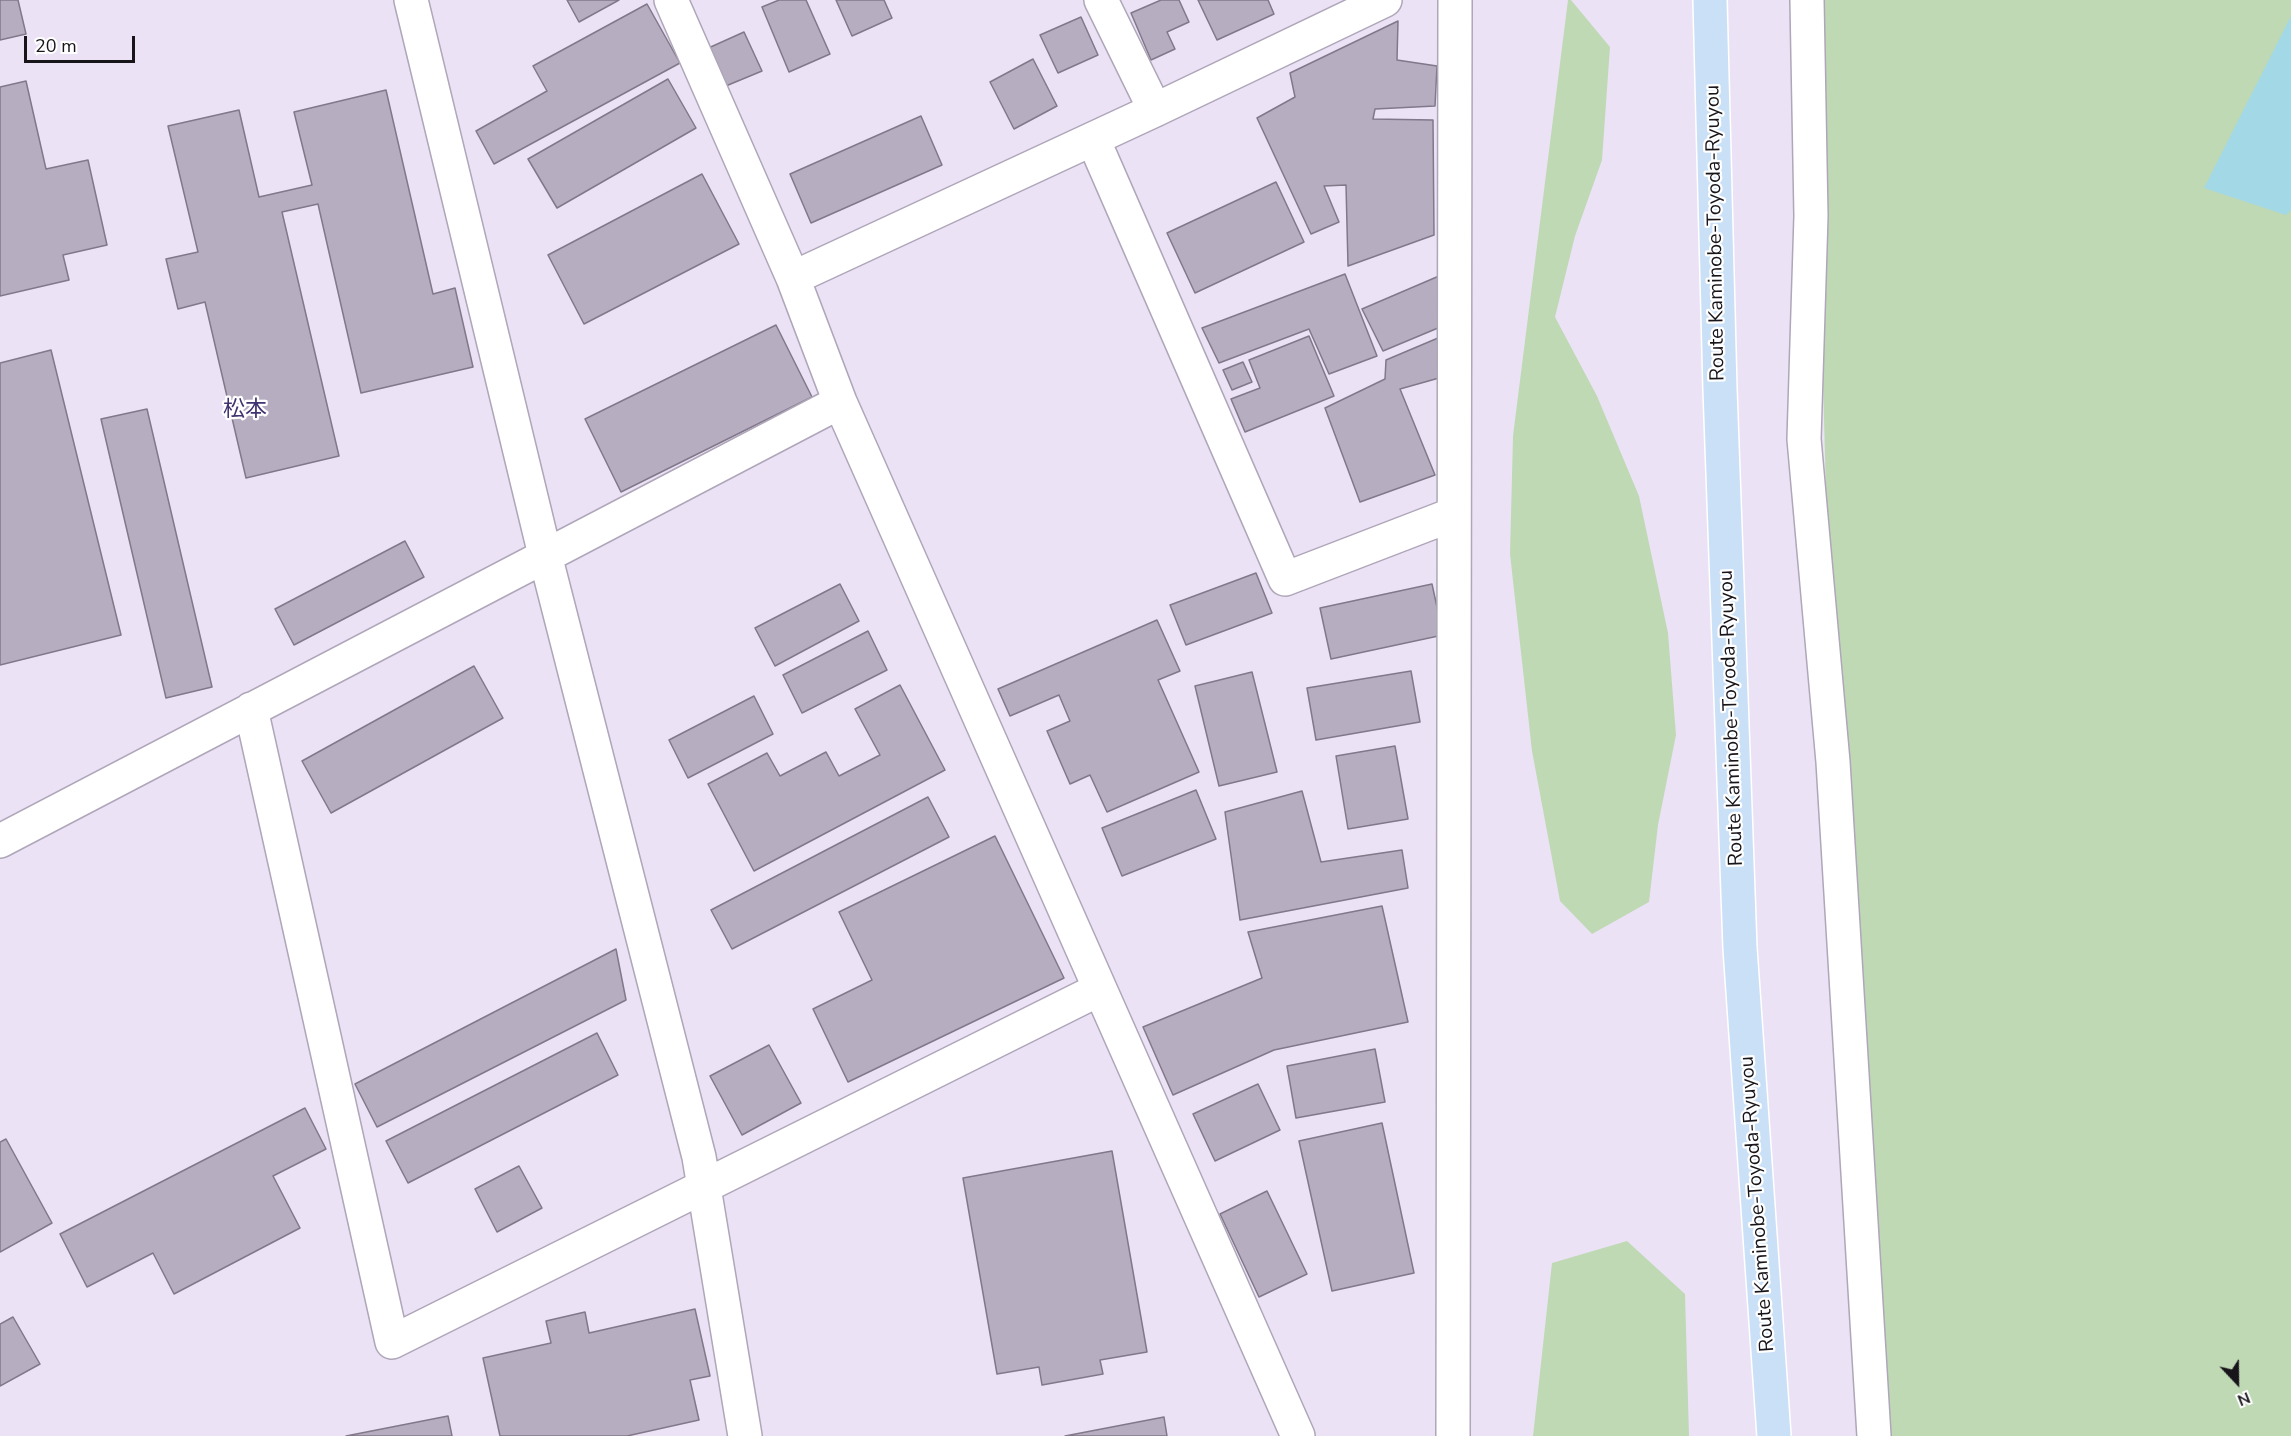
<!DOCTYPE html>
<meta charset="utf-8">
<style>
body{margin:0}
#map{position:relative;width:2291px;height:1436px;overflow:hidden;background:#ece2f6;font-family:"Nunito Sans",sans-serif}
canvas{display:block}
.north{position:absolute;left:2207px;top:1352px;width:60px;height:60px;-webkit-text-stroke:4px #fff;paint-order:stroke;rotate:158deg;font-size:16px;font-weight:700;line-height:24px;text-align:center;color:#17141a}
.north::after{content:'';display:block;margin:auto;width:21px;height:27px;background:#17141a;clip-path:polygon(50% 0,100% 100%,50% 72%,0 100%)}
.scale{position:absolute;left:24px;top:36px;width:111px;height:27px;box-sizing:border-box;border:3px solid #17141a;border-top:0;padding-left:8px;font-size:18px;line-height:21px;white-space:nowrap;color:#17141a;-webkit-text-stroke:4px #fff;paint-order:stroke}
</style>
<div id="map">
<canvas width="2291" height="1436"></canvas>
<div class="north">N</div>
<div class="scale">20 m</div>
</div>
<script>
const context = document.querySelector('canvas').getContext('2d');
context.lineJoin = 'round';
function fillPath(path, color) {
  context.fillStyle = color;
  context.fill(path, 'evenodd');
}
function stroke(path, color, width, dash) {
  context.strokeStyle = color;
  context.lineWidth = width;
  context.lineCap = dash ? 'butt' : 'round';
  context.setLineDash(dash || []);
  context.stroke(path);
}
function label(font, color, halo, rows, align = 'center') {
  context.font = font + ' "Nunito Sans","Noto Sans JP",sans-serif';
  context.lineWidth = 4.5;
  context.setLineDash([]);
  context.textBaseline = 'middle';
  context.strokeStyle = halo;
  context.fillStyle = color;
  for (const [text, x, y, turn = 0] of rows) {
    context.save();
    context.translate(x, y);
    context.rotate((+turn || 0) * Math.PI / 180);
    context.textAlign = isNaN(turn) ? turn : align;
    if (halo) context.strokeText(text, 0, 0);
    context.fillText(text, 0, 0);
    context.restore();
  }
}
const green = new Path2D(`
 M1568,0H1571L1610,47L1602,160L1575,236L1555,317L1597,396L1639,496L1668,633L1676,735L1658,825L1649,902L1592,934L1560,901L1532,751L1510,554L1513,436Z
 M1813,0H2291V1436H1874L1833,762Z
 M1627,1241L1685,1294L1689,1436H1533L1552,1263Z`);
const water = new Path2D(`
 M2291,16V210L2286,215L2204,188Z`);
const building = new Path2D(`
 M0,0H18L26,34L0,40Z
 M567,0H619L579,22Z
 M779,0H806L830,54L789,72L762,7Z
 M836,0H884L892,18L852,36Z
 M1161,0H1179L1189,22L1167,32L1175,49L1151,60L1131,13Z
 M1198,0H1268L1274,14L1217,40Z
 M647,4L680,63L494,164L476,131L547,91L533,66Z
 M1081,17L1098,55L1058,73L1040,35Z
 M1398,21L1397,60L1437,66L1435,106L1375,109L1373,119L1433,120L1434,235L1348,266L1346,185L1324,186L1339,222L1311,234L1257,118L1295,97L1290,73Z
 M744,32L762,71L721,88L704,50Z
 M1033,59L1057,106L1014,129L990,82Z
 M668,79L696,128L557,208L528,159Z
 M26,81L46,169L88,160L107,245L63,255L69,280L0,296V87Z
 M386,90L433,294L455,288L473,367L361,393L318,204L282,212L339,456L246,478L205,302L178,309L166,259L198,252L168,126L239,110L259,197L312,185L294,112Z
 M921,116L942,165L811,223L790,174Z
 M702,174L739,244L584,324L548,255Z
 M1276,182L1304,242L1195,293L1167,233Z
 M1345,274L1377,356L1329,374L1309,329L1219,363L1202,328Z
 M1439,276L1438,328L1383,351L1362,309Z
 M776,325L812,397L621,492L585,419Z
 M1309,336L1334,396L1245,432L1231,399L1260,388L1249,360Z
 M1438,338L1439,378L1400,389L1435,475L1360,502L1325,408L1385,379L1386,360Z
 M51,350L121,635L0,665V363Z
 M1243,362L1252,382L1232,390L1223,370Z
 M147,409L212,687L166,698L101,419Z
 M405,541L424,577L294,645L275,609Z
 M1256,573L1272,613L1186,645L1170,605Z
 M840,584L859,621L775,666L755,628Z
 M1432,584L1443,635L1331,659L1320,608Z
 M1157,620L1180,671L1158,680L1199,772L1107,812L1090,775L1070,784L1047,731L1070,721L1059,695L1010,716L998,689Z
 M868,631L887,670L802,713L783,675Z
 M474,666L503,718L331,813L302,761Z
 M1411,671L1420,722L1316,740L1307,688Z
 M1252,672L1277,772L1219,786L1195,686Z
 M900,685L945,770L754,871L708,784L767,753L780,776L826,752L839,776L880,755L855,709Z
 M754,696L773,734L688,778L669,740Z
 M1395,746L1408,819L1348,829L1336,756Z
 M1196,790L1216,839L1122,876L1102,828Z
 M1302,791L1321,862L1402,850L1408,888L1240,920L1225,812Z
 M928,797L949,837L732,949L711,910Z
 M995,836L1064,978L848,1082L813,1009L872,980L839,912Z
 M1382,906L1408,1022L1274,1050L1173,1095L1143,1027L1262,978L1248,932Z
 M616,949L626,1000L377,1127L355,1084Z
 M597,1033L618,1075L408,1183L386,1141Z
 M769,1045L801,1103L742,1135L710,1076Z
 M1375,1049L1385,1102L1296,1118L1287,1066Z
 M1258,1084L1280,1130L1215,1161L1193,1114Z
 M305,1108L326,1149L273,1176L300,1228L174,1294L153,1253L87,1287L60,1234Z
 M1382,1123L1414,1273L1332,1291L1299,1141Z
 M6,1139L52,1223L0,1252V1142Z
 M1112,1151L1147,1352L1100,1360L1103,1374L1042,1385L1039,1367L997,1374L963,1178Z
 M519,1166L542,1208L497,1232L475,1189Z
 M1267,1191L1307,1274L1259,1297L1220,1214Z
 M695,1309L710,1376L690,1380L699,1420L627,1436H500L483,1358L551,1343L546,1321L585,1312L589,1333Z
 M13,1317L40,1364L0,1386V1324Z
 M448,1416L452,1436H346Z
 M1164,1417L1167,1436H1065Z`);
const minor = new Path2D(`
 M411,0L545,555L699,1157L745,1436
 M1101,0L1155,110
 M1807,0L1811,216L1804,439L1833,762L1874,1436
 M1093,139L1285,579L1454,514
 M793,278L1155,110L1385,0
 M840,402L1298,1436
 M251,709L392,1342L1100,989
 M0,841L840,402L793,278L671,0
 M1453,1436L1455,0`);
const major = new Path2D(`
 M1710,0L1720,389L1740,948L1774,1436`);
const streetNames = [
 ["Route Kaminobe-Toyoda-Ryuyou",1716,233,-91],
 ["Route Kaminobe-Toyoda-Ryuyou",1732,718,-92],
 ["Route Kaminobe-Toyoda-Ryuyou",1758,1204,-94]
];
const quarterNames = [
 ["松本",245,411]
];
fillPath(green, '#bfd9b5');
fillPath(water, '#a3d8e6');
fillPath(building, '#b7adc0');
stroke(building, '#81788a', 1.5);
stroke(minor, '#afa6b9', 36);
stroke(major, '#fff', 36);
stroke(minor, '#fff', 33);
stroke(major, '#cae0f6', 33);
label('20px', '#17141a', '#fff', streetNames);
label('22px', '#40336f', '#fff', quarterNames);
</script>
